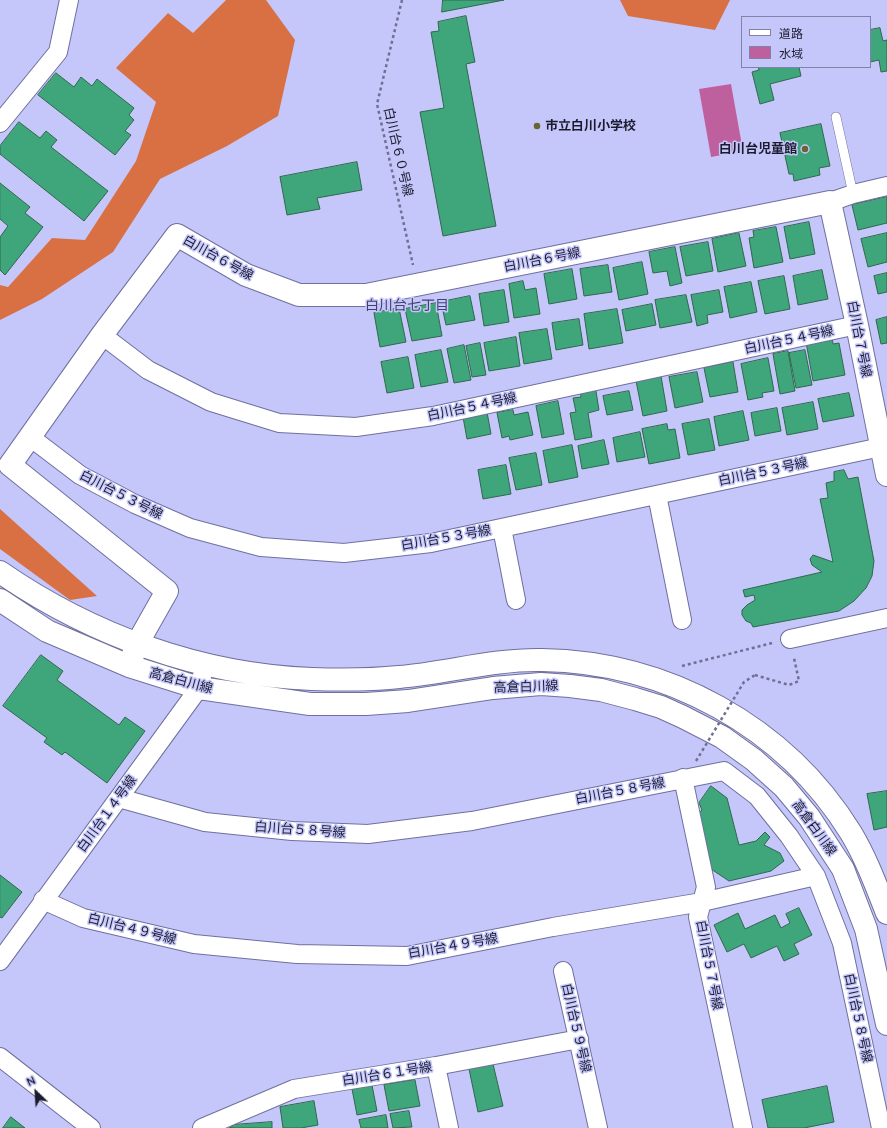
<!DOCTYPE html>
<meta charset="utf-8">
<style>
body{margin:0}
#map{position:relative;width:887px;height:1128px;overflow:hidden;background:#c5c7fb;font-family:Quicksand,"Noto Sans JP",sans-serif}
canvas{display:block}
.legend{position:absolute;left:741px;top:16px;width:130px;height:52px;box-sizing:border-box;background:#c5c7fb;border:1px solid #8182a9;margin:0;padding:5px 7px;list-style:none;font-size:12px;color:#1b1b2e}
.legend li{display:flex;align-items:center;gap:8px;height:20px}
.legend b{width:20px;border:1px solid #8182a9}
.north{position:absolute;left:16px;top:1072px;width:40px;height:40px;-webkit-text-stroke:3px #c5c7fb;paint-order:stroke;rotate:335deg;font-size:11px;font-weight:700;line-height:16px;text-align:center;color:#1b1b2e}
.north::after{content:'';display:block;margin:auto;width:14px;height:18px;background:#1b1b2e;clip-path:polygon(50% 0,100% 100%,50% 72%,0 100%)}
</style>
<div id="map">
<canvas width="887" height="1128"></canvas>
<ul class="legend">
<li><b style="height:5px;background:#fff"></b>道路</li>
<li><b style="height:11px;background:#bf609e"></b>水域</li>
</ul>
<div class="north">N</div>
</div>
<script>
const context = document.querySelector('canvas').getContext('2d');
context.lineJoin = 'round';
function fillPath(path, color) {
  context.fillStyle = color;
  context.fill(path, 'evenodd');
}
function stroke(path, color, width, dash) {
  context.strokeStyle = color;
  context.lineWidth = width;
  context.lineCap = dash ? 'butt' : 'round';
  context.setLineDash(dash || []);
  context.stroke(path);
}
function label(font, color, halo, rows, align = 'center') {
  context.font = font + ' Quicksand,"Noto Sans JP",sans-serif';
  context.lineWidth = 3;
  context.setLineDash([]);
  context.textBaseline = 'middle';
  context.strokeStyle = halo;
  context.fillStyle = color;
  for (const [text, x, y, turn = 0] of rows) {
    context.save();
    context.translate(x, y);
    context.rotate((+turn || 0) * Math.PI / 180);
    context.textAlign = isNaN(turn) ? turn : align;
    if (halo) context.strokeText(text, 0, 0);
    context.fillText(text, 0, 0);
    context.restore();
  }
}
const forest = new Path2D(`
 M226,0H266L295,40L278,116L227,146L160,179L113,252L42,299L0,320V285L8,287L52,238L85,240L136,161L156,102L116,68L168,13L193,33Z
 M620,0H730L715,30L628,16Z
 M0,509L97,596L70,600L0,549Z`);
const water = new Path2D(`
 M731,84L743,151L711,157L699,89Z`);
const building = new Path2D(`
 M443,0H504L442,12Z
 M466,16L475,62L466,64L496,226L443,236L420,112L444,108L431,32L439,31L438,22Z
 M880,28L883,41L887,40V71L881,72L879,60L870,62V30Z
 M758,67H799L801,76L770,84L774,100L760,104L752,72L759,70Z
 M56,73L74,87L81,77L92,86L97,79L134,108L129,115L134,120L125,131L131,135L115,155L38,95Z
 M19,122L40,138L46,131L57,140L51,147L108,191L84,221L0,154V146Z
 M821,124L830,166L819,168L820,175L794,181L793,174H789L780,133Z
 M357,162L362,190L317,198L320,209L287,215L280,177Z
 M0,183L30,207L25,213L43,227L5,275L0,270V237L8,226L0,219Z
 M887,197V223L858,230L852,205Z
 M809,222L815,254L790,259L784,227Z
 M776,227L783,262L754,268L749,238L754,237L753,231Z
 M739,233L746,266L718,272L712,239Z
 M887,233V262L868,267L861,239Z
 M708,242L713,271L686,276L680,247Z
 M675,247L682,283L670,286L667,271L653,273L649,252Z
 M642,262L648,294L619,300L613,268Z
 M608,265L612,292L584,296L580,269Z
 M572,269L577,299L549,304L544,274Z
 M822,270L828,299L798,305L793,276Z
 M887,273V292L878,294L874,276Z
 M784,276L790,309L765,314L758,281Z
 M523,281L525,290L536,288L540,314L514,318L509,284Z
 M751,282L757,312L730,318L724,287Z
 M504,290L509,322L484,326L479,294Z
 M719,290L723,312L707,315L708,323L697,326L691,295Z
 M686,295L692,322L660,328L655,300Z
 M470,296L475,320L446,325L441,302Z
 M436,303L442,336L412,341L405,309Z
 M652,304L656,325L626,331L622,310Z
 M399,308L406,342L380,347L374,313Z
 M617,309L623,343L589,349L584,314Z
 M887,317V343L881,344L876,320Z
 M579,319L583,345L556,350L552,323Z
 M547,329L552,359L524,364L519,333Z
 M516,337L520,366L489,371L484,343Z
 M832,337L833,344L839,343L845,375L813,381L806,342Z
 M480,343L486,375L472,377L466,346Z
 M464,345L471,380L454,383L447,349Z
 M441,350L448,382L421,387L415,355Z
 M805,350L812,385L796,388L789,353Z
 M788,351L795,391L780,394L773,354Z
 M408,357L414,388L387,393L381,362Z
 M768,358L774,391L762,393L763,397L748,400L741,364Z
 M733,362L738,392L710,397L704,368Z
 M697,372L703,402L675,408L669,377Z
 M661,376L667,411L643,416L636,381Z
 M595,385L599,410L588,413L592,437L575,440L570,413L576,412L573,398L581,397L580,388Z
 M629,391L633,410L607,415L603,396Z
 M849,393L854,416L823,422L818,399Z
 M558,401L564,434L542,438L536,406Z
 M813,402L818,429L787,435L782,408Z
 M777,408L781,431L755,436L751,413Z
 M513,410L514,415L528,412L533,435L510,440L509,436L502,438L497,413Z
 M743,411L749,440L719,446L714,417Z
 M487,412L491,434L467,439L463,417Z
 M709,419L715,450L688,455L682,424Z
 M667,424L668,430L675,429L680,458L649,464L642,429Z
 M640,432L645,457L617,462L613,438Z
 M604,440L609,464L582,469L578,446Z
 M572,445L578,477L549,483L543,451Z
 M536,453L542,485L516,490L509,458Z
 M506,465L511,494L483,499L478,470Z
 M844,470L848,479L858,477L874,561L872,576L866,588L854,601L839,611L753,627L751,623L746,621L742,615V610L747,605L755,600L754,595L745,597L743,590L822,572L812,565L810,559L813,555L833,562L820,499L828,498L826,483L834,481V472Z
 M41,655L63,671L57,680L119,725L125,717L145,731L107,783L65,752L62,755L44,742L47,738L3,706Z
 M711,786L727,798L739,845L756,841L765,832L770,837L764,845L780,853L784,861L771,871L729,881L711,869L698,814L702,810L699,803Z
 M887,791V827L874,830L867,794Z
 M0,875L22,892L2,918L0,917Z
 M799,908L812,935L794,944L799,954L784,961L777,946L751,958L744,944L727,952L714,925L738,913L745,929L775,915L781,928L790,923L786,914Z
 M493,1064L503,1106L478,1112L469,1069Z
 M415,1080L420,1106L389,1111L384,1085Z
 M372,1085L377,1111L357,1115L352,1089Z
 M827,1086L834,1122L804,1128H768L762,1100Z
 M314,1101L318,1125L301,1128H283L280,1107Z
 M409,1111L412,1127L393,1128L390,1114Z
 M386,1115L388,1128H361L359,1120Z
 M11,1117L25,1128H3Z
 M272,1122V1128H229L232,1127V1125Z`);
const path = new Path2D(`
 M402,0L377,104L413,265
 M682,666L772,643
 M755,675L789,685L799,681L794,658`);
const service = new Path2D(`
 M836,117L853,194`);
const minor = new Path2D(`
 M0,123L58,52L69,0
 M830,202L853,194L887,186
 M102,335L148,370L211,402L279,423L356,427L433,416L857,325
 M30,437L80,475L135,504L190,528L261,547L344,553L431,543L881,447
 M657,495L682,620
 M502,528L516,600
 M790,639L887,618
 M683,778L706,887L698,917L743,1128
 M119,798L205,822L292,831L368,834L472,821L724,771L757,796L789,836L816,876L842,943L881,1128
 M43,900L83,918L194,944L297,954L407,956L553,927L702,902L816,876
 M0,961L199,688L205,664
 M563,971L598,1128
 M0,1057L91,1128
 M436,1066L449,1128
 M202,1128L294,1089L436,1066L579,1039`);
const tertiary = new Path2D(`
 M0,572C91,635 201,675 312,679C341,680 370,680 399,677C447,673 493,659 542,660C667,662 785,726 851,833C866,858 876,885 887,913
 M0,600L47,631L129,666L199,688L310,704H366L408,701L493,688L541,684L570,686L601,690L635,699L661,707L683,717L722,737L754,760L784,787L809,817L843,869L866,929L887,1024
 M129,666L137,644L167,591L10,465L102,335L177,235L246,275L299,295H366L830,202L857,325L887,475`);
const pathBridge = new Path2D(`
 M696,761L744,682L755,675`);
const markers = [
 [537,126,4,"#6a6431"],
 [805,149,4,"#6a6431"]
];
const poiNames = [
 ["市立白川小学校",545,126],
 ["白川台児童館",797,149,"right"]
];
const streetNames = [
 ["白川台６０号線",398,152,77],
 ["白川台６号線",218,258,29],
 ["白川台６号線",542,260,-11],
 ["白川台７号線",859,339,79],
 ["白川台５４号線",789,340,-12],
 ["白川台５４号線",472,407,-12],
 ["白川台５３号線",763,472,-12],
 ["白川台５３号線",121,495,27],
 ["白川台５３号線",446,538,-10],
 ["高倉白川線",181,681,15],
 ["高倉白川線",526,687,-2],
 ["白川台５８号線",620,791,-11],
 ["白川台１４号線",107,814,-54],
 ["高倉白川線",814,828,54],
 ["白川台５８号線",300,830,4],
 ["白川台４９号線",132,929,14],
 ["白川台４９号線",453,946,-10],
 ["白川台５７号線",709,965,79],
 ["白川台５８号線",858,1018,78],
 ["白川台５９号線",576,1028,77],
 ["白川台６１号線",387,1074,-9]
];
const neighbourhoodNames = [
 ["白川台七丁目",407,306]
];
fillPath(forest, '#d87044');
fillPath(water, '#bf609e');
fillPath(building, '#3fa57b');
stroke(building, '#31674f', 1);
stroke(service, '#6f709e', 10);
stroke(minor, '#6f709e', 20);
stroke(tertiary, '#6f709e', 24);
stroke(path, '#6f7093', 2.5, [3, 3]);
stroke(service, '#fff', 9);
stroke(minor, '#fff', 18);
stroke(tertiary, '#fff', 22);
stroke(pathBridge, '#6f7093', 2.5, [3, 3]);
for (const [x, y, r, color] of markers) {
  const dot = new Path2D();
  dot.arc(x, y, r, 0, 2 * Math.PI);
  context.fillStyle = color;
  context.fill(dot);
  stroke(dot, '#c5c7fb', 1.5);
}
label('bold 13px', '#1b1b2e', '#c5c7fb', poiNames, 'left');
label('13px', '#1b1b2e', '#c5c7fb', streetNames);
label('14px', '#42426d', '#c5c7fb', neighbourhoodNames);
</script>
